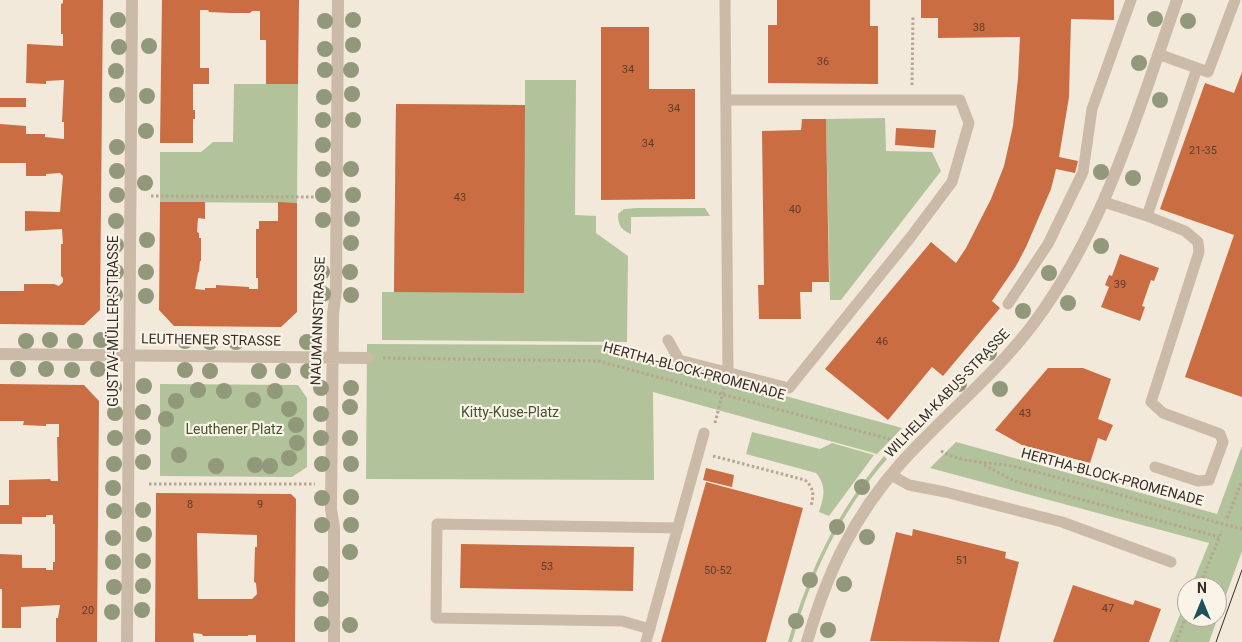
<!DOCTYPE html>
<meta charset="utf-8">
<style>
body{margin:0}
#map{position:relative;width:1242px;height:642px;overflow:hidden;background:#f3e9db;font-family:Roboto,sans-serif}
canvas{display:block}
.north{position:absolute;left:1177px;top:577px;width:50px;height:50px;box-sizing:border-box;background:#faf3e8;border:1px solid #aca49b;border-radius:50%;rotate:0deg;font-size:14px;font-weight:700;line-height:20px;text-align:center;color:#372e28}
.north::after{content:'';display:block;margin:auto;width:18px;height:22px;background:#1c515a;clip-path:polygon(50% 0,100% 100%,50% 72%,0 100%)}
</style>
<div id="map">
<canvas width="1242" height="642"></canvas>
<div class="north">N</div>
</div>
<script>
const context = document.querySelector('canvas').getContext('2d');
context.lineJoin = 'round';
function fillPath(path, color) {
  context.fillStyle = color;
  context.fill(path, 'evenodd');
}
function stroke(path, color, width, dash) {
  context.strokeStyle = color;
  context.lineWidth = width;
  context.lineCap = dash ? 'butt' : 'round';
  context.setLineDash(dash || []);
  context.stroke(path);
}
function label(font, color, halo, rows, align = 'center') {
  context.font = font + ' Roboto,sans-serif';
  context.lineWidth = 4.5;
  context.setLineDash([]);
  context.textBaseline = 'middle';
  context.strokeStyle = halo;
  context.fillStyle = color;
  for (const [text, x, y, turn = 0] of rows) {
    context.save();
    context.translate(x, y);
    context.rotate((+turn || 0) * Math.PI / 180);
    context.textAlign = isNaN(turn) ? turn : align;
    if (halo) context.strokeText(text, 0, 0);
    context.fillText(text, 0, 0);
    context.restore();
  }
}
const green = new Path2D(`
 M525,80H576L575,215L596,216V233L628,256L627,342L382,340V292H394L396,104L525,105Z
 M234,84H298L297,203L160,202V152H201L213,142H233Z
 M885,118L886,151L932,152L941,171L841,300H830L826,119Z
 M637,208H705L710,216L631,217V234C621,230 618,225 618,214L624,209Z
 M367,344L623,345L654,360L902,428L877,454L653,392L654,480L366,479Z
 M160,384L298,385L307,398V467L292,477L160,476Z
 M752,432L820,449L832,443L874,455L829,516L819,512C824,497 827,486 816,473L746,454Z
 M956,442L1217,514L1242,446V551L1209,642H1169L1187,597V617H1217V587H1191L1209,543L930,468Z
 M884,456L887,459C839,514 812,573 792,642H788C809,571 836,513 884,456Z`);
const building = new Path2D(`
 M63,0H103L100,310L84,325L0,324V291H24V284H54L59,286L63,282V278L61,276V244H63L62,229L25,231V211L60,212L63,176L60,173L46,174V176H26V163H0V124L26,126V134H45V137L64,139V122H62L64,80L46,81V84L26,83L27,44L63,46V34H61V4L63,3Z
 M162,0H299L298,84H266V40H260V11H252L250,13H230L209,12L208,10H200V68H209V84H193V110H195V119H193V143H160Z
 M777,0H870V26H878V84L768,83V25H777Z
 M921,0H1114V20L1071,19L1069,97L1059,157L1078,161L1075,173L1056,169L1051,189L1026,247L1016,266L992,301L1000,308L943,376L932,367L888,420L825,369L931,242L956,263L966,248L991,199L1004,166L1013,126L1018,78L1020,37L938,38V18H921Z
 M601,27H649V89H695V199L601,200Z
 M1242,72V397L1185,377L1234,235L1160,209L1205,83L1234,93Z
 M0,98H26V107H0Z
 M396,104L525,105L524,293L394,292Z
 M802,119H826L829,282H812V292H800L801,319H759L758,285H764L762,131L801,130Z
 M896,128L936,130L934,148L895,145Z
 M160,202H205V219L198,218L197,232L199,233V238H201V261H200L199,271L198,273L195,289L205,290V288H216V285L249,287V289H258V278H256V229H259V221H278V202L297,203V312L281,327L174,326L159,310Z
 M1120,254L1159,268L1154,281L1151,280L1142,306L1145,307L1140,321L1101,307L1109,287L1105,285L1109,275L1112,276Z
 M1048,368H1083L1111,379L1098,419L1113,425L1106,441L1098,438L1090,463L1022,445L995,430Z
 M0,384L84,385L99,401L97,642H56V618H58L60,605L21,607V628H2V589H0V554L22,555V568H46V570H53V562H55V524H53V515H46V517H22V524H0V505H9V480L50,479L51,481H58L57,437H59V424H46V426L23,425L24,421H0Z
 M706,468L734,475L732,487L703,480Z
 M706,482L803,508L766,642H661Z
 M156,493L291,494L296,499L295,642H256V635H248V636H203L202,634L193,633L194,642H155ZM197,533L257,535V547H255L254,582L256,583L257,594L252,599H198Z
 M913,529L1006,552L1005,558L1019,562L999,642L870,641L896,532L912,536Z
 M461,544L634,547L633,591L460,588Z
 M1073,585L1133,605L1135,600L1161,609L1149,642H1053Z`);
const path = new Path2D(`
 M912,85L913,15
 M151,196L318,197
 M383,358L598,361L889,439L893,444
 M715,423L724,388
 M941,451C965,465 994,461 1020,468C1086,484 1151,504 1216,522
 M713,456L805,480C814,488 814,495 811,506
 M984,465L1014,481L1219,537
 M149,484H315
 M1227,518L1242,481
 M1199,587L1222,531
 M1176,642L1187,615`);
const service = new Path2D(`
 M725,0L728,372
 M1158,54L1197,68
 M1104,202L1147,216
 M1008,304L1048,244L1083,172L1092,109L1131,0
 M668,340L679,360L789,388L910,238L952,182L969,123L960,100H727
 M1155,467L1198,481L1209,480L1223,442L1220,434L1163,413L1151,402L1199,252L1198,242L1185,231L1147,216L1197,68L1208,72L1235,0
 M891,475L909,485L945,492L1062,522L1171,562
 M650,629L622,621L436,618L437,524L678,528
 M646,642L704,433`);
const minor = new Path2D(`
 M0,354L367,358
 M127,642L132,0
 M334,642V528L331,509L333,314L336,291L338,0`);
const tertiary = new Path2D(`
 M807,642C827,573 853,517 901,463C944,415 995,375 1034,323C1105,227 1138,112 1177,0`);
const tram = new Path2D(`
 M1216,642L1242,570`);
const pathBridge = new Path2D(`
 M1216,522L1242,529`);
const trees = [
 [1155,19],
 [118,20],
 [353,20],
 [325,21],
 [1188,21],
 [353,45],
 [149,46],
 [119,47],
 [325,49],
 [1139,63],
 [325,70],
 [351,70],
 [116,71],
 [352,94],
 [117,95],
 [147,96],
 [324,97],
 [1160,100],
 [323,120],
 [353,120],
 [146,131],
 [323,145],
 [117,147],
 [323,169],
 [351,169],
 [117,171],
 [1101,172],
 [1133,178],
 [145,183],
 [117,195],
 [323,195],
 [353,195],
 [352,219],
 [323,220],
 [116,221],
 [147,240],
 [351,243],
 [116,245],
 [1101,246],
 [116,272],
 [146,272],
 [322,272],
 [350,272],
 [1049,273],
 [323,294],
 [115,295],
 [351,295],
 [146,296],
 [1068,303],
 [1023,311],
 [50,340],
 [101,340],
 [26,341],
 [75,341],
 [185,341],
 [210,342],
 [236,342],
 [307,342],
 [989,353],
 [18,369],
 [46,369],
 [98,369],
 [72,370],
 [185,370],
 [210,371],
 [259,371],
 [283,371],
 [308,371],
 [959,384],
 [144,386],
 [114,387],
 [321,388],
 [351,388],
 [1000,389],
 [198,390],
 [224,391],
 [275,391],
 [253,400],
 [176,401],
 [350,407],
 [289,409],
 [143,412],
 [115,413],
 [321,414],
 [166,419],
 [296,425],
 [143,437],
 [115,438],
 [321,438],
 [350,438],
 [297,443],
 [179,455],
 [289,458],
 [143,462],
 [114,464],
 [322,464],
 [351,464],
 [255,465],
 [216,466],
 [270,466],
 [862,487],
 [113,488],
 [351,497],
 [322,498],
 [143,510],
 [114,511],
 [322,525],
 [351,525],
 [837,527],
 [144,534],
 [867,537],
 [113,538],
 [350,552],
 [143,561],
 [113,562],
 [321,574],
 [810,580],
 [844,584],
 [143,586],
 [114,587],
 [321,599],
 [142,610],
 [112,612],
 [796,621],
 [322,624],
 [350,625],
 [828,630]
];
const numberNames = [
 ["38",979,28],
 ["36",823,62],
 ["34",628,70],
 ["34",674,109],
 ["34",648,144],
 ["21-35",1203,151],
 ["43",460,198],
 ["40",795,210],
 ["39",1120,285],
 ["46",882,342],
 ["43",1025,414],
 ["8",190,505],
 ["9",260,505],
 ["51",962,561],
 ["53",547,567],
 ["50-52",718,571],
 ["47",1108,609],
 ["20",88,611]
];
const streetNames = [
 ["GUSTAV-MÜLLER-STRASSE",114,321,-90],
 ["NAUMANNSTRASSE",319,321,-88],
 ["LEUTHENER STRASSE",211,341,1],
 ["HERTHA-BLOCK-PROMENADE",694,372,15],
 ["WILHELM-KABUS-STRASSE",948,394,-46],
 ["HERTHA-BLOCK-PROMENADE",1112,478,15]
];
const parkNames = [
 ["Kitty-Kuse-Platz",510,413],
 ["Leuthener Platz",234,430]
];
fillPath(green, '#b2c29b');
fillPath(building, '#ca6d42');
stroke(path, '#b7a491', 3, [2.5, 2.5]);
stroke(service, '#cbbaa7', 11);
stroke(minor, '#cbbaa7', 12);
stroke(tertiary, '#cbbaa7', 12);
stroke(tram, '#372e28', 1);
stroke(pathBridge, '#b7a491', 3, [2.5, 2.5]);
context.fillStyle = '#92987a';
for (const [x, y] of trees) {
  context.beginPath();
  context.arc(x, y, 8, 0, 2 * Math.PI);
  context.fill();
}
label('11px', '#5c3e2e', null, numberNames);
label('14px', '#372e28', '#faf3e8', streetNames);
label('14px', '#43562b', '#faf3e8', parkNames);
</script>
